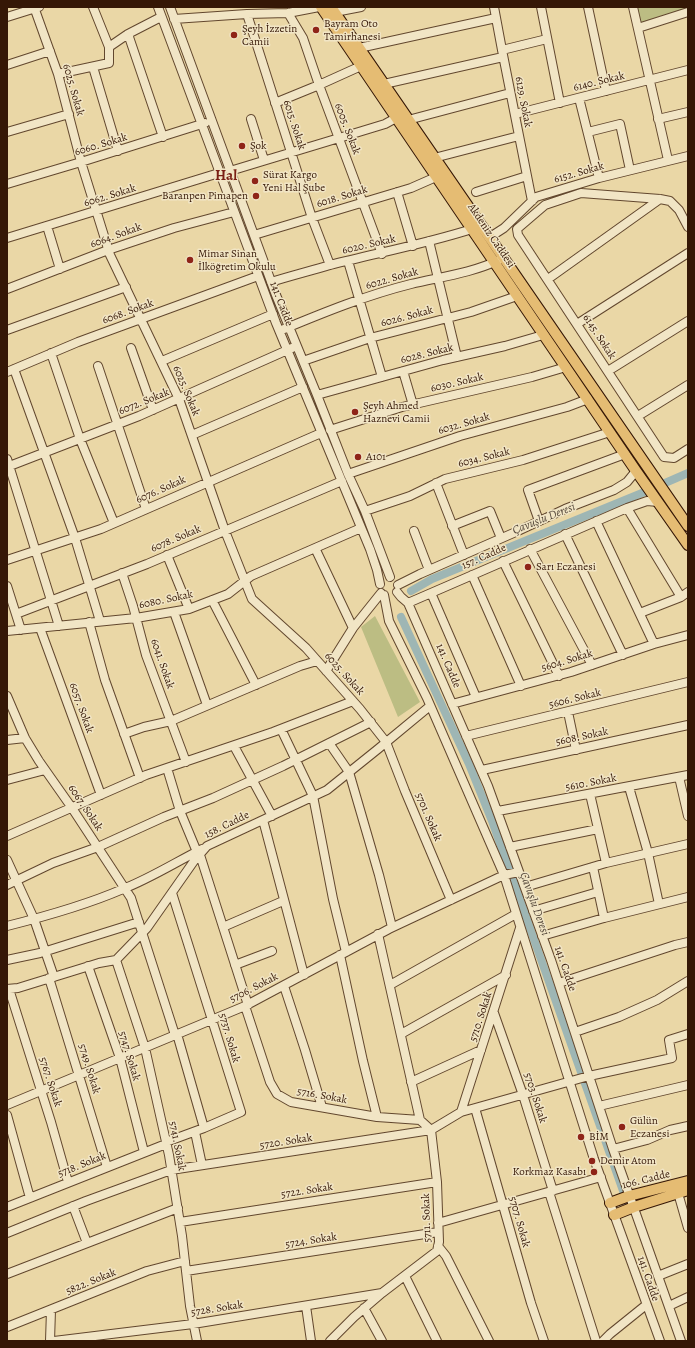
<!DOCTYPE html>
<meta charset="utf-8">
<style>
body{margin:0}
#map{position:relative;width:695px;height:1348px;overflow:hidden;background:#ead7a6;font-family:Alegreya,serif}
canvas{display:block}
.frame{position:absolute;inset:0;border:8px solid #351706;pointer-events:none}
</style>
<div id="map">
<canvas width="695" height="1348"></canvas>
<div class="frame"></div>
</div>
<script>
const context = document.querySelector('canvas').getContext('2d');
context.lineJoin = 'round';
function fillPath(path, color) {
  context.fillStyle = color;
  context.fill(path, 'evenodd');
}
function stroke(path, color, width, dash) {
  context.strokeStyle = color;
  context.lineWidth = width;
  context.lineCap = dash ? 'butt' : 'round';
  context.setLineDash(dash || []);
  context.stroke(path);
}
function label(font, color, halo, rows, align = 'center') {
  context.font = font + ' Alegreya,serif';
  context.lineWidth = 3;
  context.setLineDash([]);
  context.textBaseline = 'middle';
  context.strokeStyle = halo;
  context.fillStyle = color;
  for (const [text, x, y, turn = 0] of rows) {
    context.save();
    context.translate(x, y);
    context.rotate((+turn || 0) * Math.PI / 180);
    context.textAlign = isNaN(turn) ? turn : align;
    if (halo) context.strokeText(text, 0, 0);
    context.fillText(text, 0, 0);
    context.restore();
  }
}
const green = new Path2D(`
 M636,7H688V8L639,25Z
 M375,616L420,702L398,717L361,627Z`);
const canal = new Path2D(`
 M411,591L432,579L642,493L688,473
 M401,617L469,764L492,821L628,1205`);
const minor = new Path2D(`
 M34,7L58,74L81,162L110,255L179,399L225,531L252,599L306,648L360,709L386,742L405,791L451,900
 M158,7L276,323L370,549L377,570L380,584
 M170,7L276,295L317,395L348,474L365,511L390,577
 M494,7L502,50L532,201
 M541,7L560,103
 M588,7L606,91
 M633,7L668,160
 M335,12L361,7
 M288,13L303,38L319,85L382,254
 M247,14L312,218L330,265
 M7,17L39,7
 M174,19L247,14L288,13L319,7
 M638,28L688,12
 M128,34L163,137
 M109,47L128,34L161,17
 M359,48L496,18
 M502,50L547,39
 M7,65L50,51
 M93,67L118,151
 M58,74L109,63V47L93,7
 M384,84L503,57
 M579,98L599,178
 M275,103L319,85L361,66
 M515,114L688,70
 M251,119L264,160
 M658,119L688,112
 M408,120L510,93
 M7,132L69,114
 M588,132L620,124L630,170
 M434,158L519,136
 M230,171L339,138L385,124L396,118
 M7,184L81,162L205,123
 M397,192L413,246
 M476,192L527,176
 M47,226L60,269
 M688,227L679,210L670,201L660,199L581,193L545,205L517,229L518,235L664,457L674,458L688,449
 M254,235L411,188L436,177
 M490,237L504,228L536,197L599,178L688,156
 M7,238L219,173
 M429,241L457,357
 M348,261L382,377
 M548,279L660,199
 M271,282C290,276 310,271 330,265C377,253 425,244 472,229
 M7,289L108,250L174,228L234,212
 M577,324L688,253
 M284,329C325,312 367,295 411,284C440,277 472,273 499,260
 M7,330L126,287
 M131,348L153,410
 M51,353L80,439L114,523
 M162,361L273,314
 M303,361L370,338L471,312L517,296
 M98,366L146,509
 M14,369L75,538L100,621
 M403,371L413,405
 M608,371L688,321
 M7,372L78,342L258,276
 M317,395L443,360L505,346L543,335
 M638,416L688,385
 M330,430L402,407L532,377L566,367
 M192,435L303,387
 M7,459L59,626
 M7,467L139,416L292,348
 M348,474L460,436L567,407L588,399
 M436,483L464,555
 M627,508L681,597
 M365,511L410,496L445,479L523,460L610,432
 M539,521L528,490L625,454
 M596,521L654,644
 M452,526L490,511L501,538
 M414,531L429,570
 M565,534L623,655
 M315,548L353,628
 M530,549L592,665
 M167,555L189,609
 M7,560L101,529L321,433
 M503,561L559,676
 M122,573L133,606L146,655L186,762
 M472,575L521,686
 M398,585L420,574L518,531L565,509L614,490L627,482L636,471
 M7,586L21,630
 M397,592L401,597L408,603L488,786L551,960L613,1149L681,1341
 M431,593L476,697
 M384,595L389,621L427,698L504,875L594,1159L660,1341
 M212,600L256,685
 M408,603L627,508L647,501L658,502
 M174,612L207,705
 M640,613L681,597L688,592
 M16,614L147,564L342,481
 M89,622L105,680L140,778
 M40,628L101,795
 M7,631L136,618L189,609L228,594L251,576L361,528
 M326,671L353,628L381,593
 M7,696L25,738L39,761L72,808L131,898L175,1035
 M452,704L571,672L654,644L688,635
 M568,712L576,750
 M281,729L313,796L333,899L346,952
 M124,734L144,727L171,721L300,666L317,661
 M466,736L688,682
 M7,740L25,738
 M329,743L349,772L379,875L392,927
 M234,746L272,816
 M167,768L180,811L197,852
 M482,770L688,725
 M679,777L688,816
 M7,780L45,770
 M629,787L648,853L659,904
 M590,794L606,863
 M498,811L688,775
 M263,820L304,975
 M7,836L146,775L273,732L353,701
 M510,847L598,829
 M200,855L248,1005
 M7,860L34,919L54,977
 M593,867L604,918
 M7,885L53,863L98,847L164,817L213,798L283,766L371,722
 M525,887L606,863L688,844
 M533,911L598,892
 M7,926C47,916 86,905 123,889C151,878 176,862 202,849
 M223,927L283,901
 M378,934L420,1120
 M542,936L604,918L688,897
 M340,955L363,1061L377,1117
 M7,960L40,953L139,922
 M116,960L145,1048L169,1155L182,1236L190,1306L197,1341
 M235,965L272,951
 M88,966L120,1058L144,1152
 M49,978L107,1167
 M559,983L675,945L688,942
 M390,985L516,914
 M284,986L305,1050L322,1107
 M7,989L18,988L99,963L116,960L147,928L194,861L207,846L327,790L378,749L430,706
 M9,989L51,1122L68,1182
 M245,1006L270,1082L277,1094L291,1102L377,1117L420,1120L431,1130
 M494,1013L523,1095L553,1191
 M575,1032L619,1017L657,1000L688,981
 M177,1034L204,1128
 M401,1034L506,975
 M411,1082L481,1050
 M7,1105L245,1006L389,929L504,875L519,872
 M599,1106L688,1085
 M475,1108L531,1303L544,1341
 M461,1112L520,928
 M7,1115L30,1198
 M195,1132L202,1165
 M166,1142L204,1128L241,1112L172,893
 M613,1149L647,1140L670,1130L688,1126
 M549,1192L596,1341
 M678,1193L688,1228
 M73,1206L87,1243
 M7,1207L166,1144
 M180,1222L437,1182
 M438,1223L601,1177
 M7,1233L86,1201L171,1170L431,1130L461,1112L589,1076L672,1058L669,1040L688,1034
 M438,1246L446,1256L489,1341
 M186,1271L438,1232
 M7,1274L178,1208
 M405,1276L437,1341
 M658,1276L688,1264
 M306,1306L311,1341
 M669,1306L688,1297
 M364,1308L382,1341
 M7,1327L147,1271L185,1261
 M50,1341L51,1310
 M54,1341L193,1324L382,1293
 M330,1341L354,1317L382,1293L437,1251L439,1242L437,1182L431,1130
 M603,1341L610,1334L646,1305`);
const major = new Path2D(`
 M321,7L636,471L688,545
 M331,7L688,526
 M610,1203L629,1196L688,1181
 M614,1215L634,1207L688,1190`);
const markers = [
 [316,30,4,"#8f2418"],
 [234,35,4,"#8f2418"],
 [242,146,4,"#8f2418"],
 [255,181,4,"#8f2418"],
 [256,196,4,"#8f2418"],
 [190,260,4,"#8f2418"],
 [355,412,4,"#8f2418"],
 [358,457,4,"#8f2418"],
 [528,567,4,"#8f2418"],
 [622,1127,4,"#8f2418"],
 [581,1137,4,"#8f2418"],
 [592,1161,4,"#8f2418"],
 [594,1172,4,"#8f2418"]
];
const poiNames = [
 ["Bayram Oto",324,24],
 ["Tamirhanesi",324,37],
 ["Şeyh İzzetin",242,29],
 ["Camii",242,42],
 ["Şok",250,146],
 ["Sürat Kargo",263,175],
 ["Yeni Hal Şube",263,188],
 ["Baranpen Pimapen",248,196,"right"],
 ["Mimar Sinan",198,254],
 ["İlköğretim Okulu",198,267],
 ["Şeyh Ahmed",363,406],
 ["Haznevi Camii",363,419],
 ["A101",366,457],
 ["Sarı Eczanesi",536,567],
 ["Gülün",630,1121],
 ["Eczanesi",630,1134],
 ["BİM",589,1137],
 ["Demir Atom",600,1161],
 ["Korkmaz Kasabı",586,1172,"right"]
];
const streetNames = [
 ["6140. Sokak",599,82,-14],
 ["6025. Sokak",73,90,74],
 ["6129. Sokak",523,102,79],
 ["6015. Sokak",294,125,72],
 ["6005. Sokak",347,129,69],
 ["6060. Sokak",101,145,-17],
 ["6152. Sokak",579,173,-16],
 ["6062. Sokak",110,196,-17],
 ["6018. Sokak",342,197,-17],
 ["6064. Sokak",116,236,-20],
 ["Akdeniz Caddesi",491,236,56],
 ["6020. Sokak",369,245,-13],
 ["6022. Sokak",392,279,-16],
 ["141. Cadde",281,304,69],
 ["6068. Sokak",128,312,-20],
 ["6026. Sokak",407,317,-15],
 ["6145. Sokak",599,337,57],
 ["6028. Sokak",427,354,-14],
 ["6030. Sokak",457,383,-13],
 ["6025. Sokak",186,391,67],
 ["6072. Sokak",144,402,-22],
 ["6032. Sokak",464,424,-16],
 ["6034. Sokak",484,458,-14],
 ["6076. Sokak",161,490,-24],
 ["6078. Sokak",176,539,-23],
 ["157. Cadde",484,557,-24],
 ["6080. Sokak",166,600,-12],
 ["5604. Sokak",567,661,-17],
 ["6041. Sokak",162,664,71],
 ["141. Cadde",448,666,67],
 ["6025. Sokak",344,674,48],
 ["5606. Sokak",575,699,-14],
 ["6057. Sokak",81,708,70],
 ["5608. Sokak",582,737,-12],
 ["5610. Sokak",591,783,-11],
 ["6067. Sokak",85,808,56],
 ["5701. Sokak",428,817,67],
 ["158. Cadde",227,825,-26],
 ["141. Cadde",565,969,71],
 ["5706. Sokak",254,988,-27],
 ["5710. Sokak",481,1017,-72],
 ["5737. Sokak",229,1038,74],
 ["5747. Sokak",129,1056,73],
 ["5749. Sokak",89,1069,73],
 ["5767. Sokak",50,1082,72],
 ["5716. Sokak",322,1096,10],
 ["5703. Sokak",535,1098,72],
 ["5720. Sokak",286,1142,-9],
 ["5741. Sokak",177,1146,79],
 ["5718. Sokak",82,1165,-22],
 ["106. Cadde",646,1180,-14],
 ["5722. Sokak",307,1191,-9],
 ["5711. Sokak",427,1218,-92],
 ["5707. Sokak",519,1222,74],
 ["5724. Sokak",311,1241,-9],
 ["141. Cadde",648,1279,71],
 ["5822. Sokak",91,1282,-22],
 ["5728. Sokak",217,1309,-9]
];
const waterNames = [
 ["Çavuşlu Deresi",544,519,-22],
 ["Çavuşlu Deresi",534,904,70]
];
const districtNames = [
 ["Hal",226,176]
];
fillPath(green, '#bcbd83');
stroke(canal, '#9eb6b4', 8);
stroke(minor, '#62472e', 10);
stroke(major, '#351706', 12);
stroke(minor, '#f1e5c5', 8);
stroke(major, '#e5bc73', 10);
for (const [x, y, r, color] of markers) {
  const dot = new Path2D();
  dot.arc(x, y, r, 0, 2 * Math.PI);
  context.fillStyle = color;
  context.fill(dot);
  stroke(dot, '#f1e5c5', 1.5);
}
label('11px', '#351706', '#f1e5c5', poiNames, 'left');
label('11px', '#351706', '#f1e5c5', streetNames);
label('italic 12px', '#54473a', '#f1e5c5', waterNames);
label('bold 15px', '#7a1f14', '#f1e5c5', districtNames);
</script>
